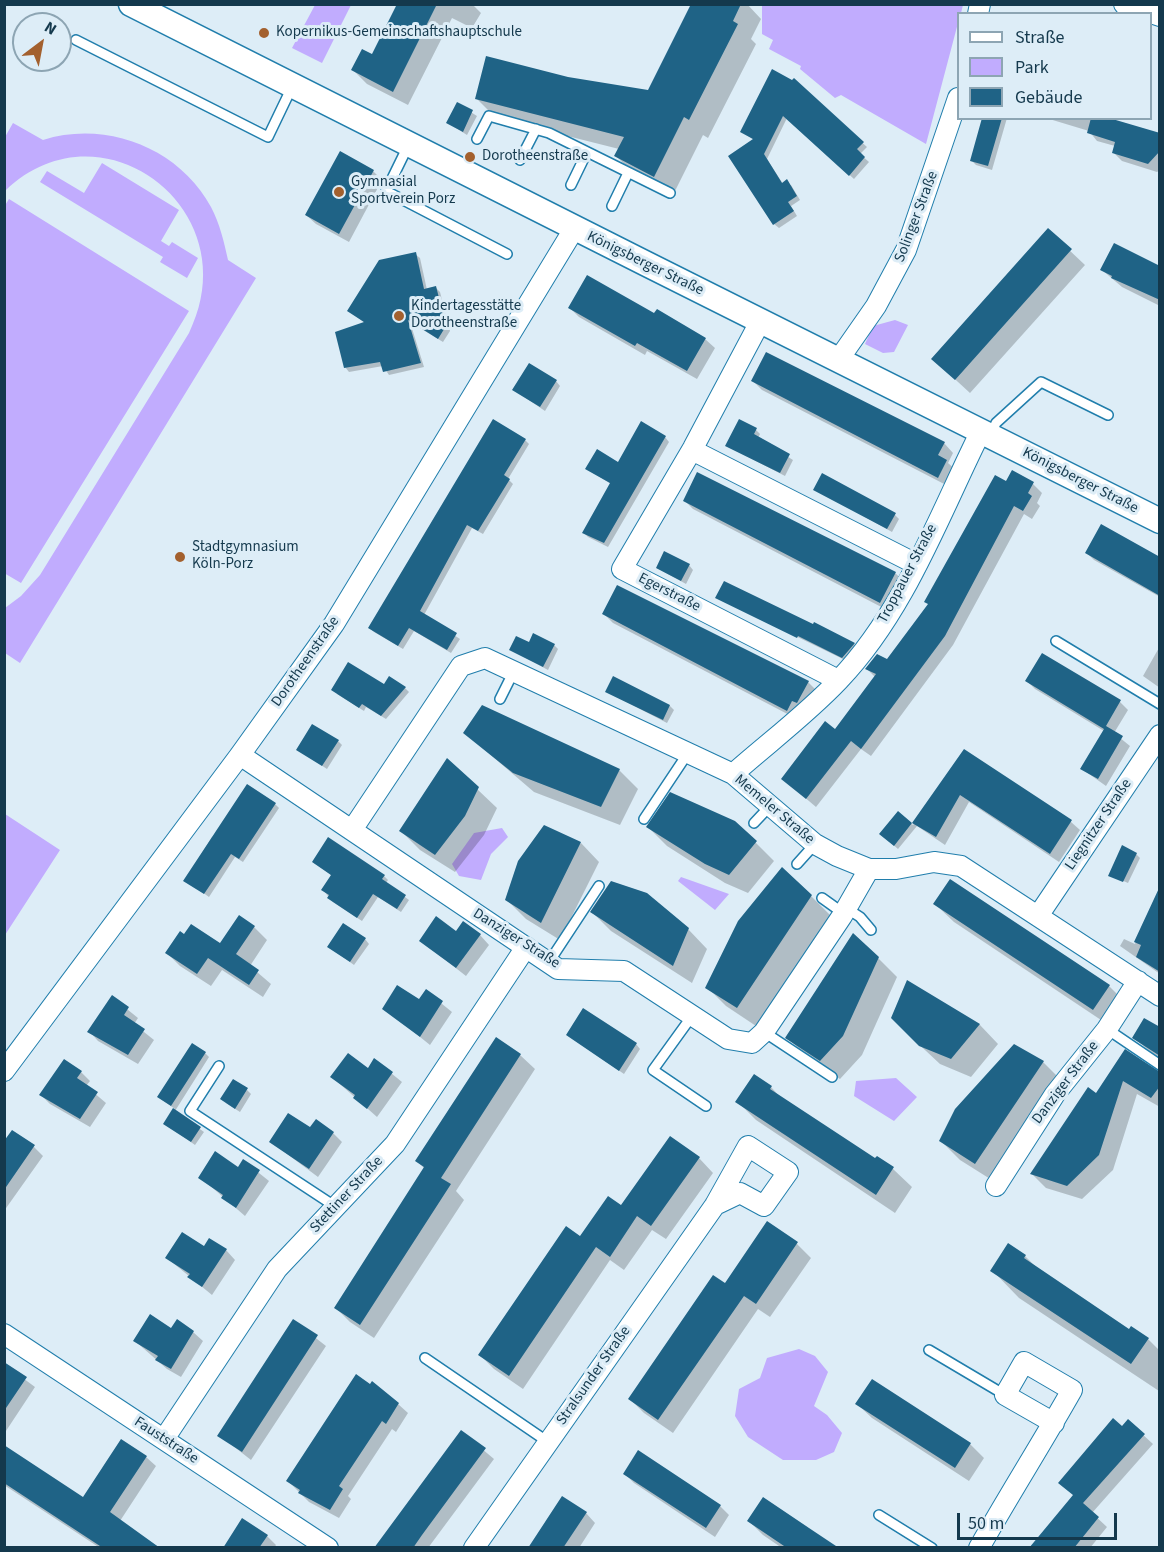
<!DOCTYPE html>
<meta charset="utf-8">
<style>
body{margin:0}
#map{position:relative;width:1164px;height:1552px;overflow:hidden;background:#ddedf7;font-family:"Source Sans 3",sans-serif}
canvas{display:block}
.frame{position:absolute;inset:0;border:6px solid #14394d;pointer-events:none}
.legend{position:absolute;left:957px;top:12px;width:195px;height:108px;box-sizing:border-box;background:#ddedf7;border:2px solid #8da5b3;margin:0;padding:8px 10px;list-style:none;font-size:18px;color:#14394d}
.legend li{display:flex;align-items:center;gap:12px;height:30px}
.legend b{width:30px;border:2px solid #8da5b3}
.north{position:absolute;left:12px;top:12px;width:60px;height:60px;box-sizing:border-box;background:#ddedf7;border:2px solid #8da5b3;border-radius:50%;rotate:32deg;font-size:16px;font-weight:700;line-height:24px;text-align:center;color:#14394d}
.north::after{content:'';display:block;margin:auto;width:21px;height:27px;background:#a3602e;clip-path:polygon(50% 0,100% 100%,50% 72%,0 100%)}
.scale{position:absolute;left:957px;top:1513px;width:160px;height:27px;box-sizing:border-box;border:3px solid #14394d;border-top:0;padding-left:8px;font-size:18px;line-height:21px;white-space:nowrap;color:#14394d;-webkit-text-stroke:4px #ddedf7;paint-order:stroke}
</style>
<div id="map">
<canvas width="1164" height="1552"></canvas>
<div class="frame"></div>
<ul class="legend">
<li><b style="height:8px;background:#fff"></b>Straße</li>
<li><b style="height:16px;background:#c1acfe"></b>Park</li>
<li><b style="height:16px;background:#1f6386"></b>Gebäude</li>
</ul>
<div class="north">N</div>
<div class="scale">50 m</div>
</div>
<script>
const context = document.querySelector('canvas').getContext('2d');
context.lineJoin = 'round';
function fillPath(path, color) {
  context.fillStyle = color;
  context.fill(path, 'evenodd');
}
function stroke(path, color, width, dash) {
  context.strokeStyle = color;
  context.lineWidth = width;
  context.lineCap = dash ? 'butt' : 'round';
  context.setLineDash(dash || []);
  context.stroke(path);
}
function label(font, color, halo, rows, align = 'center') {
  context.font = font + ' "Source Sans 3",sans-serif';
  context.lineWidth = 6;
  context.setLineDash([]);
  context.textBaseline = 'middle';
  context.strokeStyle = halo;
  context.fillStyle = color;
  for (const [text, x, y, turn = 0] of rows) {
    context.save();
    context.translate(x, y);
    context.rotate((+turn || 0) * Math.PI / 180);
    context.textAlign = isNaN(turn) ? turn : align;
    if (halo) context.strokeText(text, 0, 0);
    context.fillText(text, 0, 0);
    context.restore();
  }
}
const green = new Path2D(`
 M315,5H351L322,63L292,48Z
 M762,5H963L961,13L958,14V23L926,144L841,95L835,98L800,69L801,66L769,49L773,40L762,34Z
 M13,123L43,140C106,120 179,148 211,207C220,224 224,242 228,260L256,278L20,663L5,653V608L21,596L40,575L189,333C250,210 101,98 5,191V137Z
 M102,163L179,210L161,241L169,246L172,242L198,258L187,278L160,262L163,257L40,182L47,171L84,193Z
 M9,199L189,311L21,583L4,573V207Z
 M895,320L908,325L894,352L883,353L865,344L873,326Z
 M5,814L60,850L5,935Z
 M502,828L508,837L491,854L481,880L459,876L452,864L474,833Z
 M681,877L729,894L715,910L678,881Z
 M896,1078L917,1097L894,1121L854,1096L856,1081Z
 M799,1349L815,1356L828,1372L814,1406L827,1415L842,1433L834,1452L816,1460H783L748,1437L735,1416L739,1389L760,1378L767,1358Z`);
const shadow = new Path2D(`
 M399,4H472L481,13L472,28L452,18L408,105L367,84L353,70L373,56Z
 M692,4H747L761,19L751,39L756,44L708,138L703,135L673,195L635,175L616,156L619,149L496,118L477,99L568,78L649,92Z
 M794,81L867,147L860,154L869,162L854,179L787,118L767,159L783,184L791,185L800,200L791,206L797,216L779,228L774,224L754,140L742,132Z
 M458,104L477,116L467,135L448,123Z
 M984,118H1007L992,170L976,165L972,161Z
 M1046,118H1103L1160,135V170L1157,172L1122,161L1113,152L1115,146L1097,141L1089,131Z
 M373,171L382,180L349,242L316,224L306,215Z
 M1048,230L1085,265L970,393L933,359Z
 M415,254L420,258L427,290L436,288L440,292L450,331L443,342L410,322L424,367L389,375L383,366L349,372L345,367L365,323L349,311Z
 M1160,268V306L1122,287L1102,270Z
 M570,308L655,315L657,311L705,339L715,348L697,379L647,351L645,355L579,317Z
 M556,381L560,386L545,411L514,390Z
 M753,381L944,443L953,453L948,463L956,470L948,486L762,390Z
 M740,421L756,430L760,434L758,438L793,460L785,476L727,446Z
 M665,437L669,442L608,547L588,537L584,533L611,484L587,469L618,464Z
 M525,440L529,444L508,479L513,484L483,534L472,528L424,615L460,639L451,653L414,631L403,649L374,632L370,628Z
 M1012,472L1033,484L1042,493L1037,503L1040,506L1032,519L1024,514L953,645L871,756L861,749L816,807L783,779L836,731L875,677L867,669L887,661L929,604Z
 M815,489L895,515L899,519L892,532Z
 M684,500L895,573L904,581L889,611L693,509Z
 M1087,553L1160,559V597L1094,560Z
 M689,565L693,570L686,584L657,568Z
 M717,598L854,644L858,648L847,661Z
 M604,614L808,682L817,691L797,719L613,623Z
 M529,644L554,645L558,649L548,670L511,650Z
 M1160,646V688L1143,676Z
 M1027,681L1120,702L1128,710L1114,733L1130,746L1106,786L1082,769L1104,731L1035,689Z
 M384,686L405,688L409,692L386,719L366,707L364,711L337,694Z
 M607,692L670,706L674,710L667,723Z
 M465,733L619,770L638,789L620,825L534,792Z
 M338,741L342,745L327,769L298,750Z
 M964,751L1071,822L1080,830L1059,862L969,802L945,845L917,826L898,849L885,838L898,813L913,825Z
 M477,789L497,808L484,835L455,872L420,850L401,831Z
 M275,804L279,808L243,862L235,857L209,897L185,880L212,837Z
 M648,827L755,842L774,861L748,893L725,883L667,846Z
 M581,843L599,862L560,940L526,919L507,900Z
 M1136,854L1140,858L1128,883L1110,875Z
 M314,862L384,876L388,880L386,883L409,900L401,912L378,897L362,921L333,902L323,890L332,876Z
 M1160,889V974L1120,946L1124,939L1135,944Z
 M811,896L830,915L756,1026L726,1006L707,987Z
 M935,904L1109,986L1128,1005L1113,1028L954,922Z
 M592,912L688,929L707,949L692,983L611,931Z
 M254,927L267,940L250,966L271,984L263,997L222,970L211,986L180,966L167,953L221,945Z
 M456,933L480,935L489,945L466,976L421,941Z
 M365,939L369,944L354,965L329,947Z
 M878,958L897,977L862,1055L840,1079L806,1056L787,1037Z
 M907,982L980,1025L998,1044L971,1077L940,1064L911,1037Z
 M426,991L452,1012L430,1045L384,1008L419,1002Z
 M112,997L138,1018L134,1024L154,1040L138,1064L98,1041L89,1031Z
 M1160,1030V1060L1134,1038Z
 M567,1035L636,1044L640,1049L624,1074Z
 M1125,1051L1160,1072V1107L1137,1094L1113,1170L1082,1199L1046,1188L1032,1174L1096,1095Z
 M205,1053L209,1057L175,1111L204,1132L195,1145L165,1124L175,1109L158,1097Z
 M520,1055L535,1069L456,1191L464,1200L374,1338L350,1322L336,1308L425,1169L417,1161Z
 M375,1060L402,1082L377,1117L332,1077L368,1070Z
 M1043,1062L1062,1081L995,1182L960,1160L941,1141Z
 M81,1072L90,1081L86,1086L106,1103L90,1127L50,1104L41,1095Z
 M771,1087L782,1099L875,1161L893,1169L912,1187L895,1213L756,1120L737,1101Z
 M247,1090L251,1094L240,1112L226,1103Z
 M311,1129L333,1133L342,1142L318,1177L271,1142Z
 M4,1143L34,1147L43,1156L4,1211Z
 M699,1158L713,1173L666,1239L652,1230L624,1270L610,1260L523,1389L494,1369L480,1355L580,1238L622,1207Z
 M244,1161L269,1181L245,1216L200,1177L238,1169Z
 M767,1223L797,1244L811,1258L770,1317L758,1309L673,1433L644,1413L630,1399L725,1285Z
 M204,1248L226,1250L235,1260L212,1295L167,1258Z
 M1025,1256L1038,1269L1129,1331L1148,1339L1160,1351L1159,1391L1019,1298L992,1270Z
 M294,1321L326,1346L251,1460L219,1435Z
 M172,1330L193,1332L203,1341L181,1377L167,1369L135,1341Z
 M4,1364L35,1387L4,1434Z
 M398,1404L408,1413L396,1432L392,1429L348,1496L351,1499L339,1518L309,1502L288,1481Z
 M857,1404L970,1444L984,1458L969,1481L872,1418Z
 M1128,1421L1153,1444L1092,1513L1107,1527L1090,1548H1031L1075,1496Z
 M462,1432L494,1459L428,1548H386Z
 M4,1447L84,1499L146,1457L156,1466L120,1521L160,1548H100L4,1485Z
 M625,1474L720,1506L729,1515L715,1537L634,1483Z
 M586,1513L595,1523L579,1548H530Z
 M749,1521L836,1548H782L763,1535Z
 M267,1536L276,1545L274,1548H224Z`);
const building = new Path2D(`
 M397,4H437L393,92L351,70L362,49L372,54Z
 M691,4H741L733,21L738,24L689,120L684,117L654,177L614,156L624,137L475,99L486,56L568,77L648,90Z
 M772,69L792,80L794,78L864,142L857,149L865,157L849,176L783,116L764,154L782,183L787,179L797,196L788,202L794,211L773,225L728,156L753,139L740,132Z
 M457,102L473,110L463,132L446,123Z
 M982,118H1002L988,166L970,161Z
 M1091,118H1109L1160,133V151L1148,164L1112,153L1115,142L1087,133Z
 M340,151L374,170L339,234L305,215Z
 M1048,228L1072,249L955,380L931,359Z
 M1114,243L1160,266V300L1111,278L1112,276L1100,270Z
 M416,252L424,289L436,286L446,326L438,339L408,320L421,363L383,372L380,362L344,368L335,332L364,322L347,311L379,260Z
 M587,275L654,313L657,309L706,338L687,371L637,343L635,346L568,308Z
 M766,352L945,442L938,455L947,460L938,478L751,381Z
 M529,363L557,380L540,407L512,390Z
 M493,419L526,439L504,475L510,479L478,531L467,525L420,611L457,633L447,650L409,628L398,646L368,628Z
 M739,419L757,428L754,434L790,454L780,473L725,446Z
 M641,421L666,436L604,543L582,533L610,483L585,469L597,449L618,462Z
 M1012,470L1034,482L1028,493L1032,496L1023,511L1014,506L945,636L861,749L851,741L806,799L781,779L825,721L835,729L876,674L865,669L877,654L887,659L928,604L924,602L995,475L1006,481Z
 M697,472L896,572L880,603L683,501Z
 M822,473L896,513L887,529L813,490Z
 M1101,524L1160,557V596L1085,553Z
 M664,551L690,564L681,581L656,568Z
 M724,581L813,624L814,622L855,643L842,658L798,636L797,638L715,598Z
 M617,585L809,681L797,703L792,701L787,711L602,614Z
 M533,633L555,644L543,667L509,650L516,636L529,642Z
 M1042,653L1121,700L1106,726L1123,736L1098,779L1080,769L1104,729L1025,681Z
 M348,662L384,684L389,676L406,687L381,716L362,704L359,708L331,690Z
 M613,676L670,705L663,720L605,692Z
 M482,705L620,769L601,807L513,773L463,733Z
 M312,724L339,740L322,766L296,750Z
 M964,749L1072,820L1050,854L960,795L936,837L912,823Z
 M447,758L479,787L465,816L435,855L399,831Z
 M247,784L276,803L239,859L231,854L204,894L183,881Z
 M670,792L735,821L757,841L729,875L705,864L646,827Z
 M898,811L912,823L894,846L879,834Z
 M544,825L581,842L541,923L505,900L518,861Z
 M328,837L385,875L382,879L406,895L397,909L373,894L357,918L327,898L329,895L321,890L331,875L312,862Z
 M1122,845L1137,853L1123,882L1108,876Z
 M782,867L812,895L737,1008L705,988L738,921Z
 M950,879L1110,985L1093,1010L933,904Z
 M611,881L647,893L689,928L673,966L590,912Z
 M1160,886V972L1136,957L1141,945L1134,942Z
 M239,915L255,926L236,954L259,970L249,985L208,958L197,974L165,953L180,931L184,934L191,924L220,943Z
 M436,916L456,931L463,921L481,934L456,968L419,941Z
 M343,923L366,938L350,962L327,947Z
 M853,933L879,957L843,1036L820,1061L785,1038Z
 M907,980L980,1024L951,1059L919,1046L891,1018Z
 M397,985L419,999L426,989L443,1001L420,1037L382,1009Z
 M112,995L129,1007L124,1015L145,1029L128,1055L87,1032Z
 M583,1008L637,1043L619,1071L566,1035Z
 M1144,1018L1160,1027V1056L1132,1038Z
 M496,1037L521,1054L441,1178L451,1184L360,1325L334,1308L424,1167L415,1161Z
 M192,1043L206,1052L171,1106L157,1097Z
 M1014,1044L1044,1061L975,1164L939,1141L955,1109Z
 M1125,1049L1160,1072V1086L1151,1098L1123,1081L1099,1155L1067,1186L1030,1174L1088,1087L1096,1093Z
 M348,1053L368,1068L374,1058L393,1072L367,1109L353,1098L355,1095L330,1077Z
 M64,1059L82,1071L77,1078L98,1092L80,1119L39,1095Z
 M754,1074L772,1086L770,1089L875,1158L877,1156L894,1167L876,1195L735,1102Z
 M233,1079L248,1088L235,1109L220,1099Z
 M173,1108L201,1127L191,1142L163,1124Z
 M288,1113L310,1127L316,1119L334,1132L309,1169L269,1142Z
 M12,1130L35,1145L4,1190V1141Z
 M670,1136L700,1157L651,1226L637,1216L610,1257L596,1247L509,1376L478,1355L566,1226L580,1236L608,1196L621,1205Z
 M215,1151L238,1167L243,1159L260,1170L236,1208L221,1198L223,1195L198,1178Z
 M767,1221L798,1242L756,1304L744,1296L658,1420L628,1399L713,1275L725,1283Z
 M182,1232L204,1246L209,1238L227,1249L202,1287L187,1277L190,1274L165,1258Z
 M1008,1243L1026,1255L1024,1258L1129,1329L1131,1326L1149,1338L1131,1364L990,1271Z
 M150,1314L171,1328L177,1319L194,1331L171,1369L155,1360L158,1356L133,1341Z
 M293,1319L318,1335L242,1452L217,1436Z
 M4,1362L27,1377L4,1411Z
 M356,1374L370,1384L372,1381L399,1403L386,1424L382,1421L339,1486L343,1489L330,1510L298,1493L300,1490L286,1481Z
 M872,1379L971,1443L955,1468L855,1404Z
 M1113,1418L1122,1426L1128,1419L1145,1434L1083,1503L1099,1517L1074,1548H1029L1073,1495L1058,1483Z
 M461,1430L486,1448L422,1535L413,1548H374Z
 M121,1439L147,1456L110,1512L160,1548H103L4,1483V1445L83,1497Z
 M638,1450L721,1505L706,1528L623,1474Z
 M562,1496L587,1512L563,1548H528Z
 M763,1497L809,1528L839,1548H787L747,1521Z
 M242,1518L268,1535L259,1548H223Z`);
const service = new Path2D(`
 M76,40L268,137L292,87
 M477,139L489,116L549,133L670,193
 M408,146L386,191L507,254
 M520,160L536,129
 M571,185L587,152
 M612,206L628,173
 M991,434L996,423L1041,382L1108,415
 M1056,641L1160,704
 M500,699L514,671
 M644,819L688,753
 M754,823L770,806
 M797,864L815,844
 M822,898L843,913
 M846,908L860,917L871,930
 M549,962L599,886
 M692,1016L653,1070L706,1106
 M1107,1029L1160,1065
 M764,1032L832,1077
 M219,1066L190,1111L336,1207
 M929,1350L1005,1395
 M425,1358L548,1442
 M879,1515L932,1548`);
const minor = new Path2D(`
 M1124,4L1160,16
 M978,14L980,4
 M761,320L693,448L622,569L838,680
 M839,359L876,306L906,250L958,98
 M692,450L916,564
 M240,755L558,969L624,971L728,1039L752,1043L764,1032L842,916L869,869
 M733,774C768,743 807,714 839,680C905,611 939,515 981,431
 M352,830L461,666L485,658L733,774L815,844L837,856L869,869H896L934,862L961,866L1160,996
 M1038,916L1160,735
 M4,1071L240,755L334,624L574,229
 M996,1186L1055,1094L1107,1029L1138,981
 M4,1334L328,1548
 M164,1439L277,1269L395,1144L526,947
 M474,1548L715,1205L748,1146L788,1172L764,1206L740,1193L715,1205
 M979,1548C1009,1495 1042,1443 1072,1390L1024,1362L1005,1395L1054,1423`);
const tertiary = new Path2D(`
 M131,4C473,179 817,348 1160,521`);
const markers = [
 [264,33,6,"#a3602e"],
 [470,157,6,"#a3602e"],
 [339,192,6,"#a3602e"],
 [399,316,6,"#a3602e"],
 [180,557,6,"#a3602e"]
];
const poiNames = [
 ["Kopernikus-Gemeinschaftshauptschule",276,33],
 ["Dorotheenstraße",482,157],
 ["Gymnasial",351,183],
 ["Sportverein Porz",351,200],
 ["Kindertagesstätte",411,307],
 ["Dorotheenstraße",411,324],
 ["Stadtgymnasium",192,548],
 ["Köln-Porz",192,565]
];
const streetNames = [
 ["Solinger Straße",917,217,-69],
 ["Königsberger Straße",645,264,26],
 ["Königsberger Straße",1080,481,27],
 ["Troppauer Straße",908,574,-62],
 ["Egerstraße",669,593,27],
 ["Dorotheenstraße",306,662,-55],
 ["Memeler Straße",774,810,40],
 ["Liegnitzer Straße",1099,825,-56],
 ["Danziger Straße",516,939,32],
 ["Danziger Straße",1066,1083,-53],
 ["Stettiner Straße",347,1195,-47],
 ["Stralsunder Straße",594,1376,-55],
 ["Fauststraße",166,1441,33]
];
fillPath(green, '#c1acfe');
fillPath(shadow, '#0003');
fillPath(building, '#1f6386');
stroke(service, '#207eac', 12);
stroke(minor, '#207eac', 22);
stroke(tertiary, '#207eac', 27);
stroke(service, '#fff', 9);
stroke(minor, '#fff', 20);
stroke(tertiary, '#fff', 24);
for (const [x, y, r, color] of markers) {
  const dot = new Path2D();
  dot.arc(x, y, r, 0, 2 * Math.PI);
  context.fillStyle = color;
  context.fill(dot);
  stroke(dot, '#ddedf7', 2);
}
label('15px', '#14394d', '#ddedf7', poiNames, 'left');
label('15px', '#14394d', '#ddedf7', streetNames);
</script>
